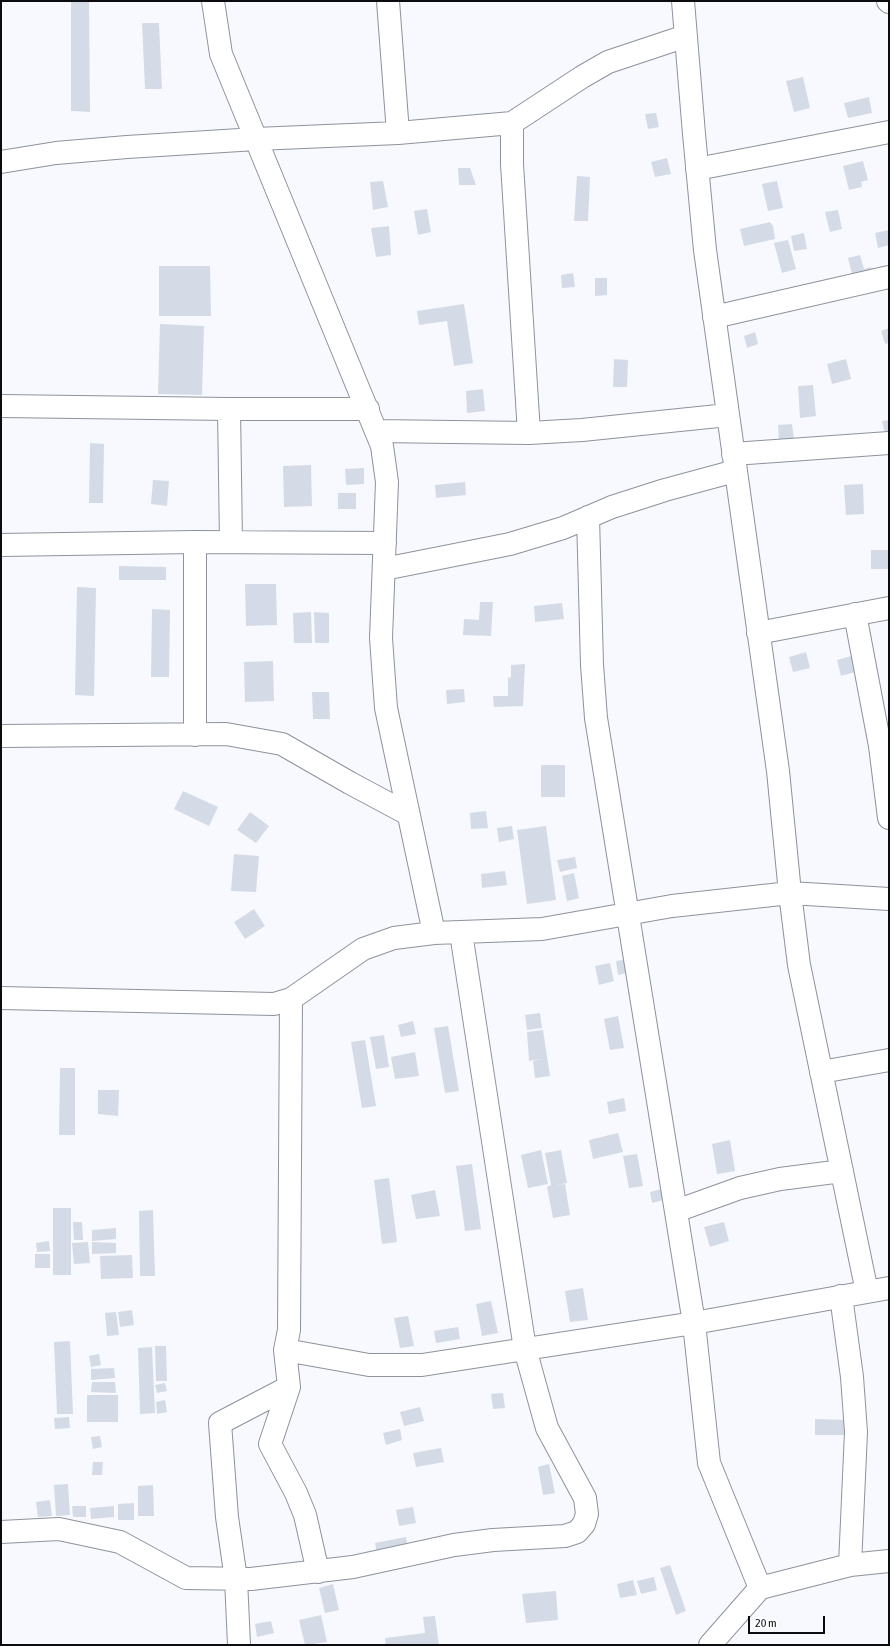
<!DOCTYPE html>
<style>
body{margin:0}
#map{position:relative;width:890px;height:1646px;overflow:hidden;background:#f7f9fe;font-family:"Asap Condensed",sans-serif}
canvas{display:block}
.frame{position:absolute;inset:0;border:2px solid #0a0c10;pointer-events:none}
.scale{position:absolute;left:748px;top:1616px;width:77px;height:18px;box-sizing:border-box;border:2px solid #0a0c10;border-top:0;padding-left:5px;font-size:12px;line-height:14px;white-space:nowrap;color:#0a0c10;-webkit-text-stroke:3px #fff;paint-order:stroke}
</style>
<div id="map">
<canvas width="890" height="1646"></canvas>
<div class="frame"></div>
<div class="scale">20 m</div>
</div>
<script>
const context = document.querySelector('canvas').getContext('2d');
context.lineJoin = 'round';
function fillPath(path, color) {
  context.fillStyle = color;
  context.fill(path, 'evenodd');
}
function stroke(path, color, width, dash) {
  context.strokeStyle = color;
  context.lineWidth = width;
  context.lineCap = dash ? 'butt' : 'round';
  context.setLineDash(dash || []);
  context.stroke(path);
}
const building = new Path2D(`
 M89,1L90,112L71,111V2Z
 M142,23H159L162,89H145Z
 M803,77L810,108L794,112L786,81Z
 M869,97L872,113L848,118L844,103Z
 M656,113L659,127L648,129L645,114Z
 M667,158L671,174L655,177L651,162Z
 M863,161L868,180L861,182L862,187L849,190L843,166Z
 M458,168H470L476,185H459Z
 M577,176L590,177L588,221H574Z
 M383,181L388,207L373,210L370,182Z
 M777,181L783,208L768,211L762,184Z
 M427,209L431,232L418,235L414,211Z
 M838,210L842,229L830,232L825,212Z
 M770,222L773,226L775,239L744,246L740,229Z
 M389,226L391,255L376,257L371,228Z
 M889,230V245L878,248L875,233Z
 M804,233L807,249L794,251L791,236Z
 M788,240L796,269L782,273L774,243Z
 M860,255L864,269L871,267L874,277L854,282L848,258Z
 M159,266H210L211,316H159Z
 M573,273L575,287L562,288L561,275Z
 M595,278H607V295L595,296Z
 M464,304L473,363L454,366L447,321L419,325L417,311Z
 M160,324L204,326L202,395L158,394Z
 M889,328V343L885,344L881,331Z
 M755,332L758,344L747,348L744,336Z
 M614,359L628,360L627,387H613Z
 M846,359L851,379L832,384L827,364Z
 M813,385L816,416L800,418L798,386Z
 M483,389L485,411L467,413L466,391Z
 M889,420V434H885L882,421Z
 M792,424L794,439L779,441L778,425Z
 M90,443L104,444L103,503H89Z
 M311,465L312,506L284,507L283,466Z
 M364,468V484L346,485L345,469Z
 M153,480L169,481L167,506L151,504Z
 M465,482L466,495L436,498L435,485Z
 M863,484L864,514L846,515L844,485Z
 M338,493H356V509H338Z
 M871,550H889V569H871Z
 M119,566L166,567V580H119Z
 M245,584H276L277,625L246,626Z
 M77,587L96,588L94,696L75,695Z
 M480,602H493L491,636L463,635L464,619L479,620Z
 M562,603L564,619L535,622L534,606Z
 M152,609L170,610L169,677H151Z
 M311,612L312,643H294L293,613Z
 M314,612L329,613V643H315Z
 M806,652L810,668L793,672L789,657Z
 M855,655L859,671L841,676L837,660Z
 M273,661L274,701L245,702L244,662Z
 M525,664L523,706L494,707L493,696H508V678L511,677V665Z
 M464,689L465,702L447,704L446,690Z
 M312,692H329L330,719H313Z
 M541,765H565V797H541Z
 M183,791L218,807L209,826L174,809Z
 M486,811L488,828L471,829L470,813Z
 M250,812L269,826L256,843L237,830Z
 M512,826L514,839L499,842L497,828Z
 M546,826L556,900L527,904L517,830Z
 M234,854L259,856L256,892L231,891Z
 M575,857L577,868L560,872L557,860Z
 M505,871L507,885L482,888L481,874Z
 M574,873L579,898L567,901L562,876Z
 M254,909L265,926L245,939L234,922Z
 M629,959L631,972L618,975L616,961Z
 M610,963L614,981L599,985L595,966Z
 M540,1013L542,1028L527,1030L525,1015Z
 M618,1016L624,1048L610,1050L604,1019Z
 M413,1021L416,1034L401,1037L398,1025Z
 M448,1026L459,1091L445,1093L434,1028Z
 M543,1030L550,1076L535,1078L533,1061L541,1059L529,1061L527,1032Z
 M384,1035L389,1067L376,1069L370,1037Z
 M365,1040L376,1106L362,1108L351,1042Z
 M415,1052L419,1076L395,1079L391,1057Z
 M60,1068H75V1135H59Z
 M98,1090H119L118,1116L98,1114Z
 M624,1098L626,1111L609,1114L607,1102Z
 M618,1133L623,1152L593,1159L589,1140Z
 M730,1140L735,1171L717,1174L712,1144Z
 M541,1150L548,1184L528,1188L521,1155Z
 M561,1150L567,1183L556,1185L565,1184L570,1215L553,1218L547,1187L551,1185L545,1153Z
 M637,1154L643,1186L629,1188L623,1156Z
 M472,1164L481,1229L465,1231L456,1166Z
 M389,1178L397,1242L382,1244L374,1180Z
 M665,1188L668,1199L652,1203L650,1192Z
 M435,1190L440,1216L416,1219L411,1195Z
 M53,1208H71V1275H53Z
 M153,1210L155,1276H140L139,1211Z
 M73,1222H82L83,1240H74Z
 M724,1222L729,1241L710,1247L704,1227Z
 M116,1228V1239L92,1241V1230Z
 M49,1241L50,1251L37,1252L36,1243Z
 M88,1242L90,1263L74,1264L72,1243Z
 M92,1242L116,1243V1253L92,1254Z
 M35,1254H50V1268H35Z
 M132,1255L133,1278L101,1279L100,1256Z
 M583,1288L588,1320L570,1322L565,1291Z
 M491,1301L498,1333L482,1336L476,1304Z
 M132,1310L134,1325L120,1327L118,1312Z
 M116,1312L119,1335L107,1336L105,1313Z
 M408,1316L414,1346L400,1348L394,1318Z
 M458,1327L460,1339L436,1343L434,1331Z
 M70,1341L73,1414H57L54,1342Z
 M155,1346H166L167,1381H156Z
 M152,1347L155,1413L140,1414L138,1348Z
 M99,1354L101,1365L91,1367L89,1356Z
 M114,1368L115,1378L91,1380V1369Z
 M92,1382H115L116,1393L91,1392Z
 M165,1383L167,1391L157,1393L155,1385Z
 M503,1393L505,1408L493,1409L491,1394Z
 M87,1395H118V1422H87Z
 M165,1400L167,1412L157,1414L156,1402Z
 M420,1407L424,1421L404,1426L400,1412Z
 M69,1417L70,1428L55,1429L54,1418Z
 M815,1419L848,1420V1435H815Z
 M400,1429L402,1440L386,1445L383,1433Z
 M100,1436L102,1447L93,1449L91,1437Z
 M441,1448L444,1462L416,1467L413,1453Z
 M93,1462H103L102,1475H92Z
 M549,1464L555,1493L543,1495L538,1467Z
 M68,1484L70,1515L56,1516L54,1485Z
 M153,1485L154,1516H138V1486Z
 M50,1500L52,1516L38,1517L36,1502Z
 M134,1503V1520H118V1504Z
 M72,1506H86V1517H73Z
 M114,1506V1517L91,1519L90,1508Z
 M413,1507L416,1523L399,1526L396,1510Z
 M406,1537L409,1554L378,1560L375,1543Z
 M670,1565L686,1611L676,1615L660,1568Z
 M654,1577L657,1590L641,1594L637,1581Z
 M633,1580L637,1595L620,1598L617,1584Z
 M333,1584L339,1610L325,1613L319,1588Z
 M556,1591L558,1620L526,1623L522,1594Z
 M321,1615L327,1642L305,1645L299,1620Z
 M435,1616L439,1645H386L385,1638L425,1633L423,1617Z
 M271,1621L274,1633L257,1637L255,1624Z`);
const minor = new Path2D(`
 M213,1L221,54L382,446L387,482L381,638L386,708L434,933
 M388,1L398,133
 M683,1L694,134L705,250L778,771L790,893L799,965L867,1292
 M888,1L889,2
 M512,123V164L529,433
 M1,162L56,153L127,147L256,139L398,133L512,123L582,77L608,62L686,36
 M697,169L889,132
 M714,317L889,277
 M1,406L229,409H368
 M229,409L231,542
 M376,431L529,433L582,430L728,415
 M733,454L889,443
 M588,517L592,665L596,718L694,1323L709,1463L760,1588
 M1,545L195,542L385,543
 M384,569L510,544L563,528L612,507L665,490L735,471
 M855,614L880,746L889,818
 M758,633L889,608
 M195,735V542
 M1,736L226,734L282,744L350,783L408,814
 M1,998L274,1004L291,999L363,949L394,938L434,933L542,929L672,906L790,893L889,899
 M291,999L289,1330L285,1350L289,1387L270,1444L296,1493L305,1515L318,1572
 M821,1072L889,1060
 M676,1211L740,1188L780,1179L842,1171
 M841,1296L852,1377L856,1432L850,1565
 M285,1350L369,1365H422L694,1323L889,1288
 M1,1532L59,1529L120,1542L186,1578L251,1579L353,1567L454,1545L493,1540L565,1536L577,1532L584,1524L587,1514L585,1498L547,1428L525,1349L461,933
 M239,1645L236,1579L227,1517L220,1423L289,1387
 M710,1645L760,1588L850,1565L889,1561`);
fillPath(building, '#d5dbe6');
stroke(minor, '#8d929d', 24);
stroke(minor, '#fff', 22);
</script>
